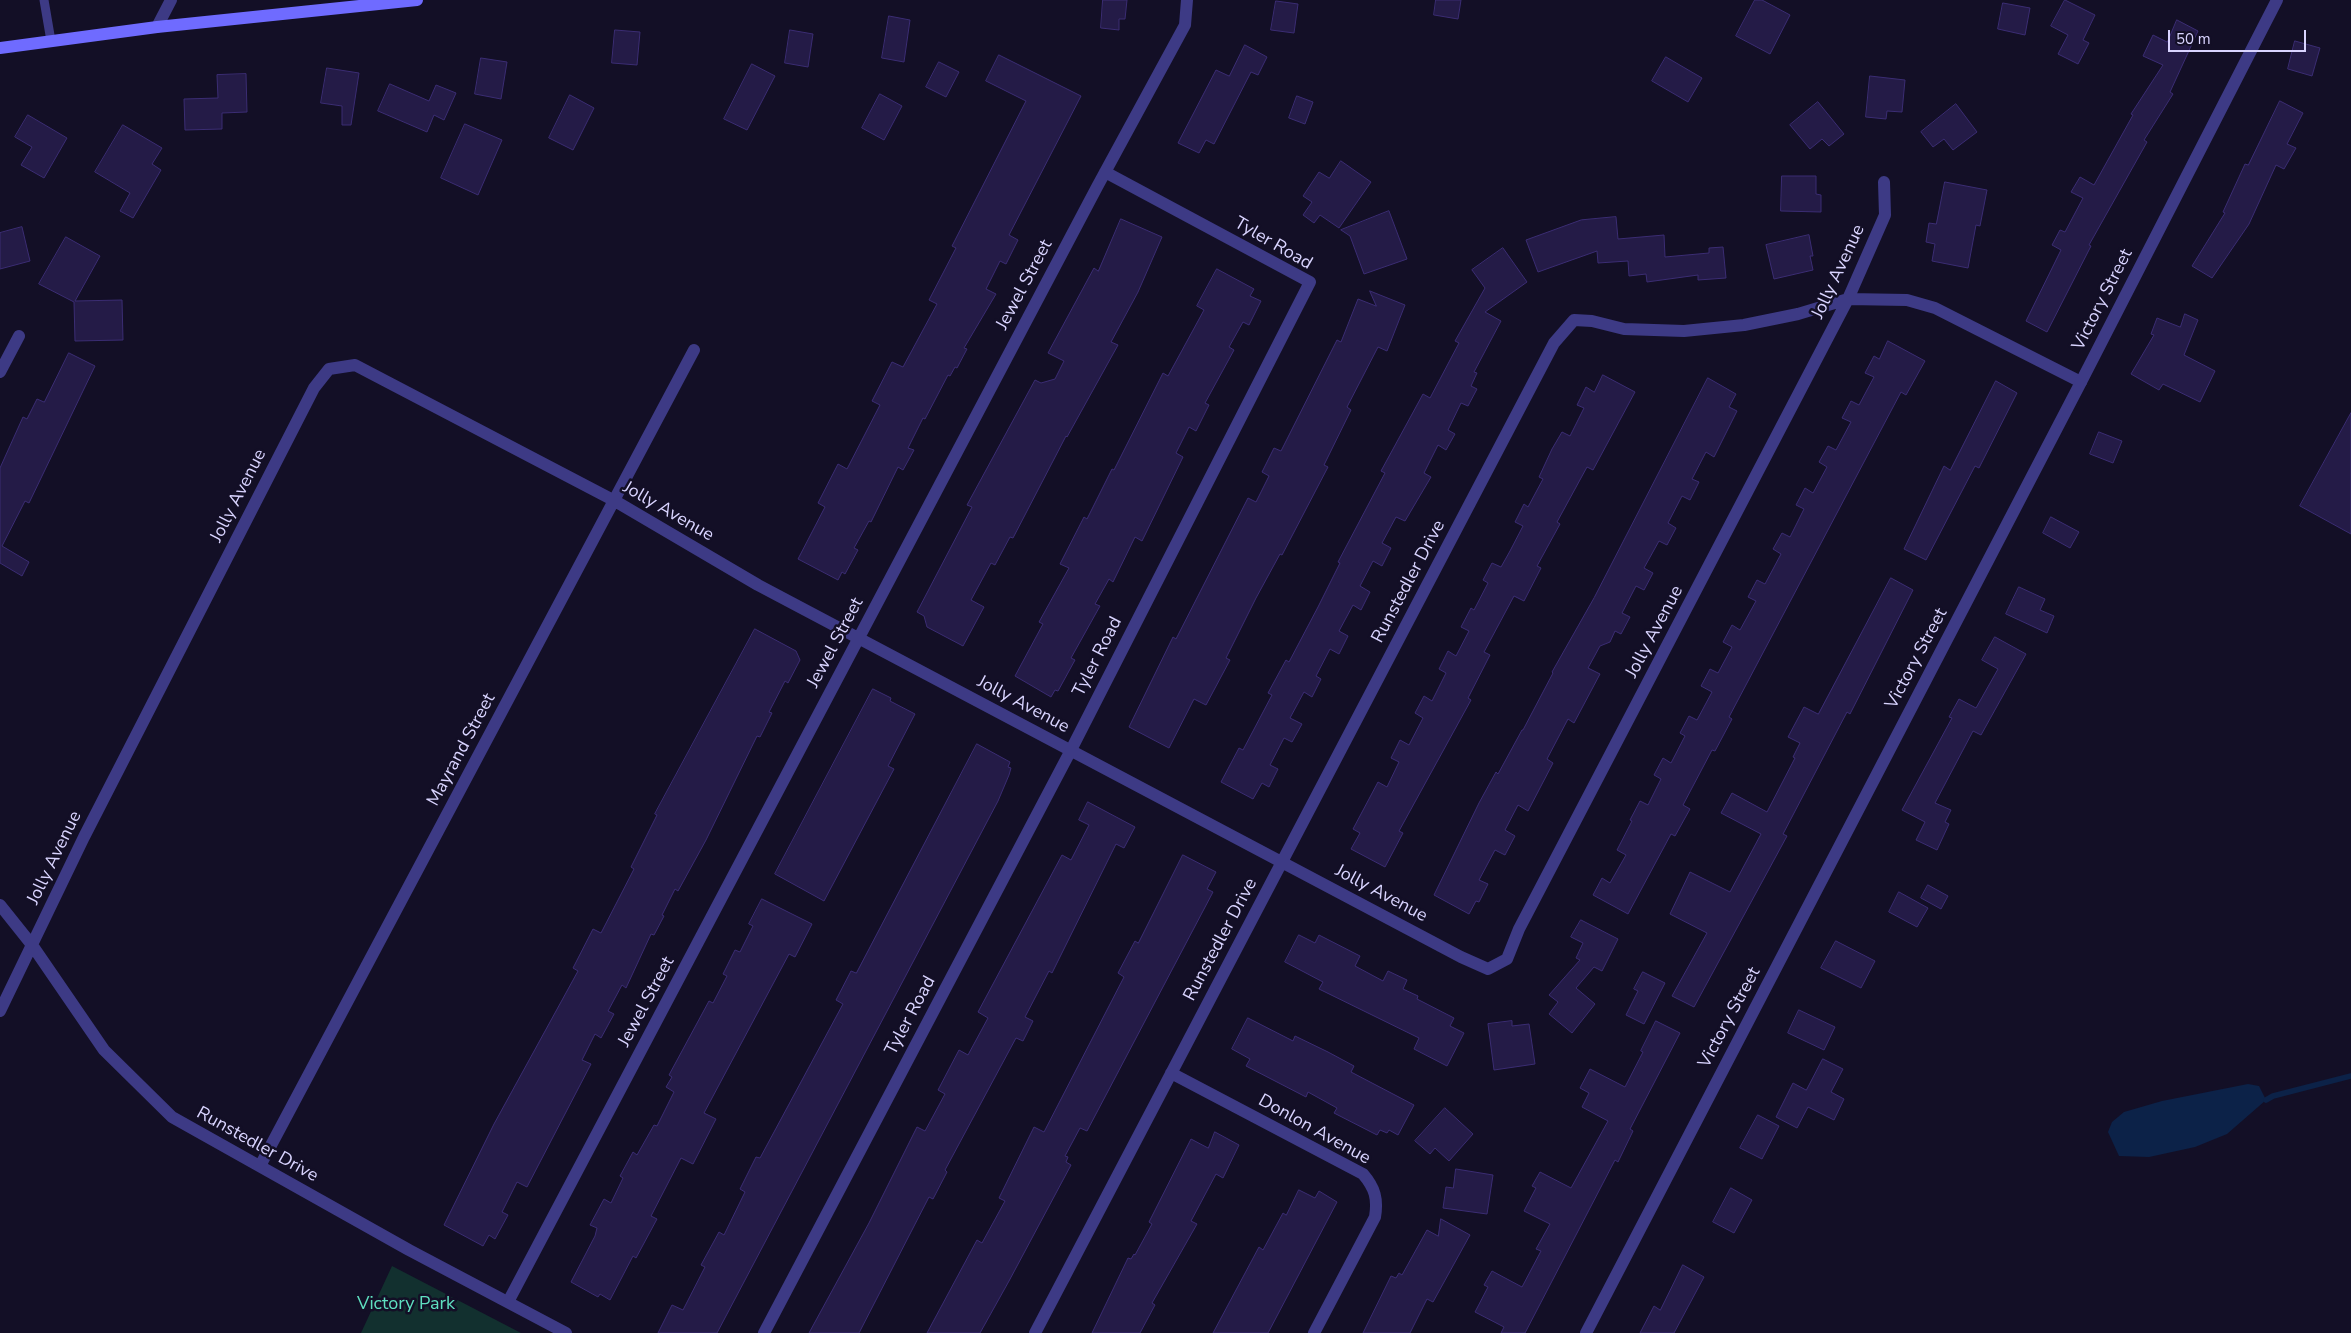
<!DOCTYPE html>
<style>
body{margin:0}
#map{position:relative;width:2351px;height:1333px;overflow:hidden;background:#130f26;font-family:"Nunito Sans",sans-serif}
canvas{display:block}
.scale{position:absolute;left:2168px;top:30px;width:138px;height:22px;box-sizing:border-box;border:2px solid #d9d4ff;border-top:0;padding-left:6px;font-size:15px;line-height:18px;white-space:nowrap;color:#d9d4ff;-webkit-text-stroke:4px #130f26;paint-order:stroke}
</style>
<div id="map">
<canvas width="2351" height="1333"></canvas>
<div class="scale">50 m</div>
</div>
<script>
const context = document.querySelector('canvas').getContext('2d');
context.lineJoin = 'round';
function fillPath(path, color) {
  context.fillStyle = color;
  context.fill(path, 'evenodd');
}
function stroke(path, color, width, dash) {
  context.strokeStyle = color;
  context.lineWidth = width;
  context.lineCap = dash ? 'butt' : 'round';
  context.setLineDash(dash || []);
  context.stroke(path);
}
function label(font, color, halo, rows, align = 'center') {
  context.font = font + ' "Nunito Sans",sans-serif';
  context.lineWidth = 5;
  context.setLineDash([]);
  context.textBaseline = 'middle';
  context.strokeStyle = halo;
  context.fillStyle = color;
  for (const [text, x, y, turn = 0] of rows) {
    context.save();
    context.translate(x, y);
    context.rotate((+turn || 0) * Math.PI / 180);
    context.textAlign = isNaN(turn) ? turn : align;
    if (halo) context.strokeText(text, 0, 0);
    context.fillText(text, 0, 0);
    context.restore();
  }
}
const green = new Path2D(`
 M392,1266L521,1333H361Z`);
const water = new Path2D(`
 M2248,1084L2259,1086L2266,1100L2227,1134L2195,1147L2149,1157L2119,1156L2108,1132L2112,1122L2124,1112L2162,1101Z`);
const stream = new Path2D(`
 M2266,1100L2273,1096L2351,1076`);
const building = new Path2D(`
 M1103,0H1127L1125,19H1119V30L1101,28Z
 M1436,0H1461L1458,19L1434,15Z
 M1755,0H1762L1790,15L1770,54L1736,36Z
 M2065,0L2095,15L2083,40L2089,43L2078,64L2058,54L2068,35L2051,26Z
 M1276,1L1298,4L1294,33L1271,30Z
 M2003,3L2030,8L2025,35L1998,29Z
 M889,16L910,20L904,62L882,58Z
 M2177,20L2198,31L2170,92L2173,94L2144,140L2147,142L2089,245L2091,246L2047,332L2026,321L2061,250L2052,245L2060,230L2065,232L2083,198L2071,192L2080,177L2094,185L2133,115L2131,114L2163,65L2143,56L2153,35L2167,42Z
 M615,30L640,32L637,65L612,63Z
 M790,30L813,34L808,67L785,63Z
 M2295,41L2320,48L2312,76L2288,69Z
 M1245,45L1267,57L1258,75L1251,72L1214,144L1206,140L1199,153L1178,143L1216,70L1229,76Z
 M999,55L1081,96L1009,235L1018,240L1006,264L1000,261L986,289L996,294L964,348L967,349L957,368L955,367L950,376L948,375L925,419L923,418L908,448L914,450L903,470L898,467L871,522L869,521L854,548L858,550L845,574L842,572L838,580L798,559L825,507L818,503L838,464L847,469L880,405L872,401L892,362L903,367L937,304L929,300L956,248L952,246L1026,101L986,81Z
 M1666,57L1702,78L1688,102L1652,81Z
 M481,58L507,62L501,99L475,94Z
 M939,62L959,72L946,97L926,87Z
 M752,64L775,76L747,130L724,119Z
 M327,68L359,73L351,125H342V106L321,103Z
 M246,74L247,112L222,113V129L185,130L184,99L218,98L217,75Z
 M1870,76L1905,80L1902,112L1887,111L1886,119L1866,117Z
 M390,84L429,101L436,85L456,93L444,120L434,115L427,132L378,111Z
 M880,94L902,106L884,140L862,128Z
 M570,95L594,108L573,150L549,138Z
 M1297,96L1313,102L1305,124L1289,118Z
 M2280,101L2303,113L2287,144L2296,148L2284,169L2276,165L2249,224L2212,278L2192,266L2225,213L2223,212L2245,164L2248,165Z
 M1818,102L1844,134L1829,146L1822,139L1810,149L1790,125Z
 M1956,104L1977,132L1953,150L1944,139L1933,147L1921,132Z
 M28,115L67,138L44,178L21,165L32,147L15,137Z
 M465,124L502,140L478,195L441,178Z
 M123,125L162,148L152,164L161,170L133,218L120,211L130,193L95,172Z
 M1341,161L1371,182L1339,228L1320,215L1314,223L1303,215L1312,202L1303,196L1319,172L1329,178Z
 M1782,176H1816V194L1821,195V212L1781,211Z
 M1945,182L1987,190L1980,226L1976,225L1968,268L1932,261L1935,244L1926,242L1929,223L1936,224Z
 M1389,211L1407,259L1364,274L1350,236L1341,230Z
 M1616,217L1618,239L1664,235L1665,257L1709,253V248L1723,247L1726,278L1698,280V275L1647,282L1646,274L1629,276L1628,261L1598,263L1597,251L1538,272L1526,240L1581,220Z
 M1121,219L1162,237L1138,292L1111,342L1118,345L1067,437L1066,436L1013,538L1010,537L995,565L991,563L971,600L984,607L963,646L927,627L924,616L917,612L972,507L967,505L1035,380L1041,383L1055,379L1064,361L1048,353L1094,268L1098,271Z
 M22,227L30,261L0,269V233Z
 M1809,235L1813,256H1810L1813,270L1774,279L1766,245Z
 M66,237L100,256L75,301L122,300L123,340L75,341L74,302L39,284Z
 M1503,248L1527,282L1485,312L1501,321L1474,372L1477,373L1471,386L1477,389L1468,406L1461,403L1448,430L1455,434L1446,450L1438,445L1424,473L1431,477L1405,521L1396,517L1382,543L1391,548L1382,566L1373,561L1360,586L1370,592L1361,610L1353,605L1339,631L1348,636L1339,654L1330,649L1316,676L1321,679L1312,697L1304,692L1290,718L1302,724L1292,742L1284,738L1270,765L1278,769L1269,787L1262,783L1253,799L1221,782L1239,748L1243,750L1272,695L1268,693L1286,660L1289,662L1318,607L1340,563L1338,562L1385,473L1381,471L1423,394L1430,398L1459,343L1455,341L1485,288L1472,270Z
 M1217,269L1254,289L1250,296L1261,301L1249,325L1243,322L1229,347L1234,350L1205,403L1209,405L1196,431L1189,427L1176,453L1183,457L1142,541L1135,537L1113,582L1109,579L1095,604L1100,606L1071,658L1075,660L1058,691L1055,690L1051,697L1015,676L1043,624L1039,622L1069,568L1060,564L1084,517L1087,519L1112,469L1114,470L1163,373L1168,376L1204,310L1197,306Z
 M1370,291L1405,305L1387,351L1378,347L1347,407L1351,410L1324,465L1328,467L1282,555L1280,554L1256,598L1226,658L1230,660L1206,705L1194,699L1169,748L1129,727L1173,637L1176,639L1248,498L1256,502L1269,476L1262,472L1274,448L1281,451L1337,340L1341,342L1358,299L1376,306Z
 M2185,314L2198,320L2184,355L2215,371L2200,402L2163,384L2159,390L2131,374L2154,335L2151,334L2157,318L2180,327Z
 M1888,341L1925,361L1906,395L1901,392L1729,717L1732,719L1715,751L1712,750L1683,805L1690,809L1675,836L1671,834L1628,914L1593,895L1602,878L1610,883L1626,855L1617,850L1632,821L1630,820L1640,801L1648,805L1661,779L1654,775L1663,758L1671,763L1685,736L1680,733L1689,716L1697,720L1712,692L1701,686L1710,669L1718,673L1732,647L1723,642L1732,625L1740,630L1756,601L1748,597L1757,580L1765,584L1781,554L1773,549L1782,533L1790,537L1804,509L1796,505L1805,488L1813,493L1827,467L1819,462L1828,446L1836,450L1851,422L1842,418L1851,401L1859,405L1874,377L1865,373L1874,356L1879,359Z
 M69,353L95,366L29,503L25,501L2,546L29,562L22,576L0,563V468L23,417L27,419L37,399L44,402Z
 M1603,375L1635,392L1593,470L1587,467L1557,522L1560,524L1537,566L1541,568L1524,601L1514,596L1484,652L1490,655L1468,698L1471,700L1399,831L1403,833L1385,867L1351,849L1360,833L1353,829L1378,782L1387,787L1399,762L1391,758L1400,740L1409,745L1423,718L1415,713L1424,696L1432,701L1446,673L1439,669L1448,651L1456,656L1469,631L1461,627L1471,608L1474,610L1488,583L1483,580L1492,563L1501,567L1510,551L1523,526L1515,522L1524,504L1528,507L1543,479L1539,477L1552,449L1562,432L1570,436L1584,408L1577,405L1586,387L1594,392Z
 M1708,378L1736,394L1729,407L1737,411L1714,457L1706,452L1692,479L1699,482L1690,500L1682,496L1668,523L1676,528L1667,545L1659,541L1644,568L1653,573L1644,590L1636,586L1622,613L1630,617L1621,634L1615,631L1610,642L1600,646L1588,668L1600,674L1574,723L1568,719L1547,759L1553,763L1528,811L1518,805L1505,830L1515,836L1505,855L1495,850L1479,880L1488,884L1479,902L1476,901L1469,914L1434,895L1479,803L1496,772L1498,774L1522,730H1523L1553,673L1552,672L1594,598Z
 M1996,381L2017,393L1979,468L1975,466L1926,560L1904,549L1944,466L1950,470Z
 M2351,413V534L2300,506Z
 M2099,432L2122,441L2113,463L2090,454Z
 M2051,517L2079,532L2070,548L2043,533Z
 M1891,578L1913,590L1850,714L1847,712L1783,834L1787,836L1694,1007L1672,996L1707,933L1670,914L1690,872L1730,892L1761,834L1721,813L1732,793L1767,812L1795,758L1793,757L1800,743L1788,737L1804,707L1818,714Z
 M2019,587L2045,599L2040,610L2054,616L2047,633L2006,614Z
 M755,629L796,651L800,660L788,683L785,681L769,712L772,713L760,737L757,736L706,840L678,891L675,889L662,915L664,916L654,935L651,934L626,988L622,985L608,1011L614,1014L601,1038L595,1034L582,1060L591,1064L527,1187L517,1182L502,1212L508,1215L495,1239L489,1235L483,1246L444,1225L494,1124L578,971L573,968L593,929L601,933L634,869L631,867L657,815L655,814Z
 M1995,637L2026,654L1981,735L1973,731L1935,803L1951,810L1945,822L1949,824L1937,850L1916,840L1925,822L1902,810L1952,718L1949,717L1959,699L1976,708L1998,669L1982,660Z
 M873,689L891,698L890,701L915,714L888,766L894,769L824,901L775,874Z
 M977,744L1010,762L1008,767L1011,768L1009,775L998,801L717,1333H658L672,1305L683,1310L705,1267L701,1265L719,1232L724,1235L745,1192L740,1189L756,1157L760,1158L843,1004L836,1000L851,971L856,973Z
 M1088,802L1135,827L1124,848L1116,844L1052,973L1049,971L1025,1017L1033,1021L1023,1041L1016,1038L945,1170L947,1172L933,1199L929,1197L859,1333H809L869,1223L917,1127L925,1131L945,1094L938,1090L959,1050L968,1055L988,1018L978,1012L1062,855L1071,860L1089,825L1079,820Z
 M1183,855L1216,872L1207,889L1213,892L1087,1131L1080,1128L1065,1156L1068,1157L1066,1162L1071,1165L1009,1281L980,1333H927L977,1240L982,1243L1005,1201L999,1198L1034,1127L1044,1132L1124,977L1118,973L1135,941L1138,943Z
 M1928,885L1948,896L1941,909L1921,898Z
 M1899,892L1928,908L1917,927L1889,912Z
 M762,899L812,924L795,957L789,954L704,1113L716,1119L693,1164L681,1158L651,1216L657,1219L636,1258L633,1256L610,1300L600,1294L598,1297L571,1282L595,1236L597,1228L590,1225L604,1199L611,1203L623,1178L620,1176L633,1152L637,1155L654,1125L657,1126L674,1092L666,1087L672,1077L669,1075L709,1001L713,1003L727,976L723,974L735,950L740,952L753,926L749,924Z
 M1581,920L1618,939L1602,971L1594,967L1576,988L1595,1004L1572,1033L1549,1014L1558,1002L1549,995L1580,960L1576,958L1583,943L1571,937Z
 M1299,935L1315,943L1319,935L1360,956L1355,966L1383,981L1388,971L1407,980L1403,989L1418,996L1417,999L1454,1018L1450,1026L1464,1033L1447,1066L1414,1049L1419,1038L1319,989L1323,982L1285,962Z
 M1836,941L1875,961L1861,988L1821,968Z
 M1643,972L1665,983L1644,1024L1626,1015L1638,991L1634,989Z
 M1799,1010L1835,1027L1824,1050L1788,1033Z
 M1248,1018L1293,1041L1295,1036L1328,1052L1354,1066L1351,1072L1414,1105L1398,1135L1389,1130L1387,1133L1380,1130L1377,1135L1334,1113L1337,1108L1308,1092L1306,1097L1246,1066L1250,1059L1232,1049Z
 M1512,1021V1026L1529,1024L1535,1064L1494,1070L1488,1024Z
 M1656,1021L1680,1033L1630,1129L1633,1131L1618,1162L1615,1160L1525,1333H1501L1504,1327L1475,1312L1488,1287L1484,1285L1492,1271L1522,1287L1541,1251L1536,1249L1550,1224L1524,1211L1536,1188L1532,1186L1540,1172L1571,1188L1608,1121L1582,1107L1589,1093L1580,1088L1590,1069L1625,1087L1643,1052L1641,1051Z
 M1823,1059L1843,1069L1831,1092L1844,1099L1834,1120L1808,1107L1797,1128L1776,1117L1793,1083L1806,1090Z
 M1445,1108L1473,1134L1449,1161L1435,1148L1430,1154L1415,1141Z
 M1758,1115L1779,1126L1762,1159L1740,1148Z
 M1215,1132L1239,1145L1223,1178L1216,1174L1191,1221L1197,1224L1152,1303L1155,1305L1140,1333H1092L1128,1258L1131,1259L1134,1254L1135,1255L1152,1224L1149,1222L1191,1139L1208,1148Z
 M1456,1169L1493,1175L1487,1214L1443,1208L1446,1187L1453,1188Z
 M1731,1188L1752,1200L1734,1233L1713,1222Z
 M1299,1190L1315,1198L1319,1191L1337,1202L1268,1333H1213L1259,1247L1263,1250L1283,1213L1286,1215Z
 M1441,1219L1470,1235L1433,1302L1427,1299L1410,1333H1363L1391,1276L1396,1278L1399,1273L1402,1275L1427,1230L1438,1236Z
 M1683,1265L1704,1277L1674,1333H1640L1654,1306L1660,1310Z`);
const service = new Path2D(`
 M44,0L51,41`);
const minor = new Path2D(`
 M157,27L171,0
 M0,372L19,336
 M0,905L32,945L104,1050L172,1117L409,1250L566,1333
 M0,1011L84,837L314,388L329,369L355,365L615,501L758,585L1461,957L1488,969L1507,959L1519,929L1848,299L1885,215L1884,182
 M1171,1073L1363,1174C1375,1188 1378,1199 1375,1217L1314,1333
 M260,1166L694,350
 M508,1302L1097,187L1185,25L1187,0
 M764,1333L1071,750L1310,282L1105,172
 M1035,1333L1554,343L1574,320L1592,321L1624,329L1684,331L1744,325L1798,314L1848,299L1907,300L1935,308L2081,382`);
const tertiary = new Path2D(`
 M1586,1333L2081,382L2277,0`);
const secondary = new Path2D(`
 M0,48L157,27L417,0`);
const streetNames = [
 ["Tyler Road",1273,244,30],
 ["Jolly Avenue",1839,272,-65],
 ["Jewel Street",1025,285,-62],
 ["Victory Street",2103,300,-63],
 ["Jolly Avenue",239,496,-63],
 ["Jolly Avenue",668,512,30],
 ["Runstedler Drive",1409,582,-62],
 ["Jolly Avenue",1655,632,-62],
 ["Jewel Street",836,643,-62],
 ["Tyler Road",1098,657,-63],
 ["Victory Street",1917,659,-62],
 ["Jolly Avenue",1023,705,28],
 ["Mayrand Street",462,750,-62],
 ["Jolly Avenue",55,858,-64],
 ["Jolly Avenue",1381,894,28],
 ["Runstedler Drive",1221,940,-62],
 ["Jewel Street",647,1002,-62],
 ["Tyler Road",911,1016,-62],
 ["Victory Street",1730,1018,-62],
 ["Donlon Avenue",1314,1130,29],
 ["Runstedler Drive",257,1145,29]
];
const parkNames = [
 ["Victory Park",406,1305]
];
fillPath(green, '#12302f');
fillPath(water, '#0c2248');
stroke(stream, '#0c2248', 5.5);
fillPath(building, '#241b47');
stroke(building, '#3b2d73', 1);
stroke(service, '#3d3a85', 9);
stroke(minor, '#3d3a85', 12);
stroke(tertiary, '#3d3a85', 12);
stroke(secondary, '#6f6bff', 12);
label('18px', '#d9d4ff', '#130f26', streetNames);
label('18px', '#5fe0c0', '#130f26', parkNames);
</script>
